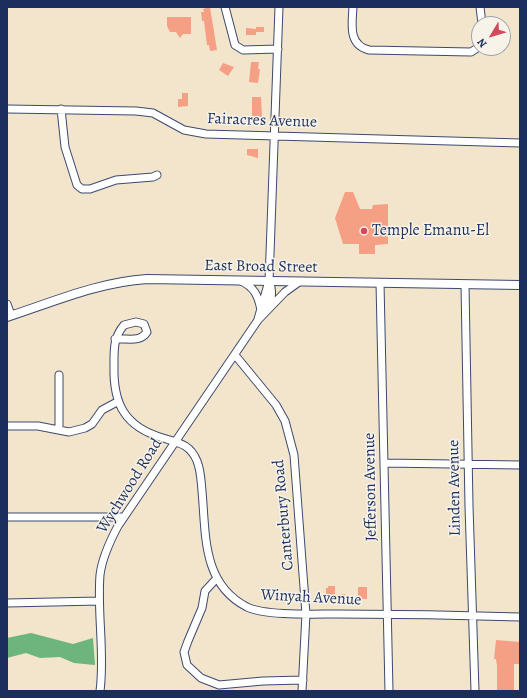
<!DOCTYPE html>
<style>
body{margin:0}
#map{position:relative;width:527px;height:698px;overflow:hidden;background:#f3e4cc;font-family:Alegreya,serif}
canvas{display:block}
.frame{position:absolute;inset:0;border:8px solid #1b2f5e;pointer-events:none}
.north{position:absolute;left:471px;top:16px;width:40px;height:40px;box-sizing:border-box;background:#f7f3e8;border:1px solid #9fa5b1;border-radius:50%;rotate:232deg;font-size:11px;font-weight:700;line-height:16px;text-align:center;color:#1b2f5e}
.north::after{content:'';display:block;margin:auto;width:14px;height:18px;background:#d1495b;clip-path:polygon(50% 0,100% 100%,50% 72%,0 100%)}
</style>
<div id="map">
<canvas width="527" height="698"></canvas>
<div class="frame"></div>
<div class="north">N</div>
</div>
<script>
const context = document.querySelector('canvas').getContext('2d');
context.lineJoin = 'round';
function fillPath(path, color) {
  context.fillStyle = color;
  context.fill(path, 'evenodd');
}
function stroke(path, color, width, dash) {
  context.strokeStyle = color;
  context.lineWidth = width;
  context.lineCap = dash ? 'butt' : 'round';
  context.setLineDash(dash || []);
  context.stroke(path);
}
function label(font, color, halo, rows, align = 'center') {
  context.font = font + ' Alegreya,serif';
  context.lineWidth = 3;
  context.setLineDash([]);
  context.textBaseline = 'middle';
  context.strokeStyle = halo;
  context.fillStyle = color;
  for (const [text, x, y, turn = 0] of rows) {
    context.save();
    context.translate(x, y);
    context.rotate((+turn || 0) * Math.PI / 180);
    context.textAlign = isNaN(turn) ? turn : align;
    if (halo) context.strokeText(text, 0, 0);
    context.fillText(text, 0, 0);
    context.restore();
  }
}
const forest = new Path2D(`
 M31,633L73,644L93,638L95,665L74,663L60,657L40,658L26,653L7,658V638Z`);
const building = new Path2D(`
 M210,7L217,50L210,51L209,45H207L204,21H202L201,12H204L203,9Z
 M167,17H191V34H183L180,38L176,32H170L167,26Z
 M256,27H264V32H256V35H246V28L256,29Z
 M251,62H259L258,69H260L258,83L249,82Z
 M223,63L234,67L228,76L219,70Z
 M182,93H188V106L178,107V99H182Z
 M252,97H261L262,117L252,116Z
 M247,149H258V158L247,155Z
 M345,192H353L360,209H372L373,205L388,204V244L375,245V254H359V244H343L335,218Z
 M328,586H335V595L345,594L346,600H329L328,596H326V588H328Z
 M358,587H367V599H361V597H358Z
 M496,640L520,642V664H514V691H497V666L496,659H494Z`);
const minor = new Path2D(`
 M225,7L235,45L243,50L278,49
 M353,7C352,24 348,45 369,50L471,52L479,47
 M480,7L482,24
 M7,109L136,111L153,113L184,130L206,134L520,143
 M61,109L65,147L77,185L82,189H90L116,180L153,177L157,175
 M241,281C254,287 258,295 261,310
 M380,283L389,691
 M465,285L469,506L475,691
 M7,304L11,315
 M268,308C272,298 273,291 269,281
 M258,319L269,281L279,7
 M115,339C127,338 140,343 147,332L144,324L136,322L124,325C113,338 114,351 114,366C113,404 125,427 163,438C179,443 190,444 197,461C201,471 201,481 202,491C206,535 202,584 247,607C266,616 314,614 336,614C398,614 459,615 520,617
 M235,355L276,405L285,421L294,455L306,614L302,691
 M59,375V429
 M7,426H38L69,432L85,428L92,424L102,410L117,402
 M384,463L520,465
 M7,517H123
 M217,578L205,591L202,608L188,641L184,652L187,665L201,678L219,685L263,681L303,680
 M7,603L99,601
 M100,691C105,653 97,614 100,575C102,558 110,541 118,526L258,320L285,292L299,282`);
const tertiary = new Path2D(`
 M7,317C53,302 99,282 147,279L520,285`);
const markers = [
 [364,231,4,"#d1495b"]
];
const streetNames = [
 ["Fairacres Avenue",262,121,2],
 ["East Broad Street",261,267,1],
 ["Wychwood Road",130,486,-58],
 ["Jefferson Avenue",371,487,-91],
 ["Linden Avenue",455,488,-91],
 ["Canterbury Road",284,515,-95],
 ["Winyah Avenue",311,598,3]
];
const poiNames = [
 ["Temple Emanu-El",372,231]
];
fillPath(forest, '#6cb57c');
fillPath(building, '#f59f84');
stroke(minor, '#3b4a6e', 9);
stroke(tertiary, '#3b4a6e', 10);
stroke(minor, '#fff', 7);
stroke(tertiary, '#fff', 8);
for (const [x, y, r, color] of markers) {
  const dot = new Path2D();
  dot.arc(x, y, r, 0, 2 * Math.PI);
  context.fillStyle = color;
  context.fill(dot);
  stroke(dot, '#f7f3e8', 1.5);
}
label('16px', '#1b2f5e', '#f7f3e8', streetNames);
label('16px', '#1b2f5e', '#f7f3e8', poiNames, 'left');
</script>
